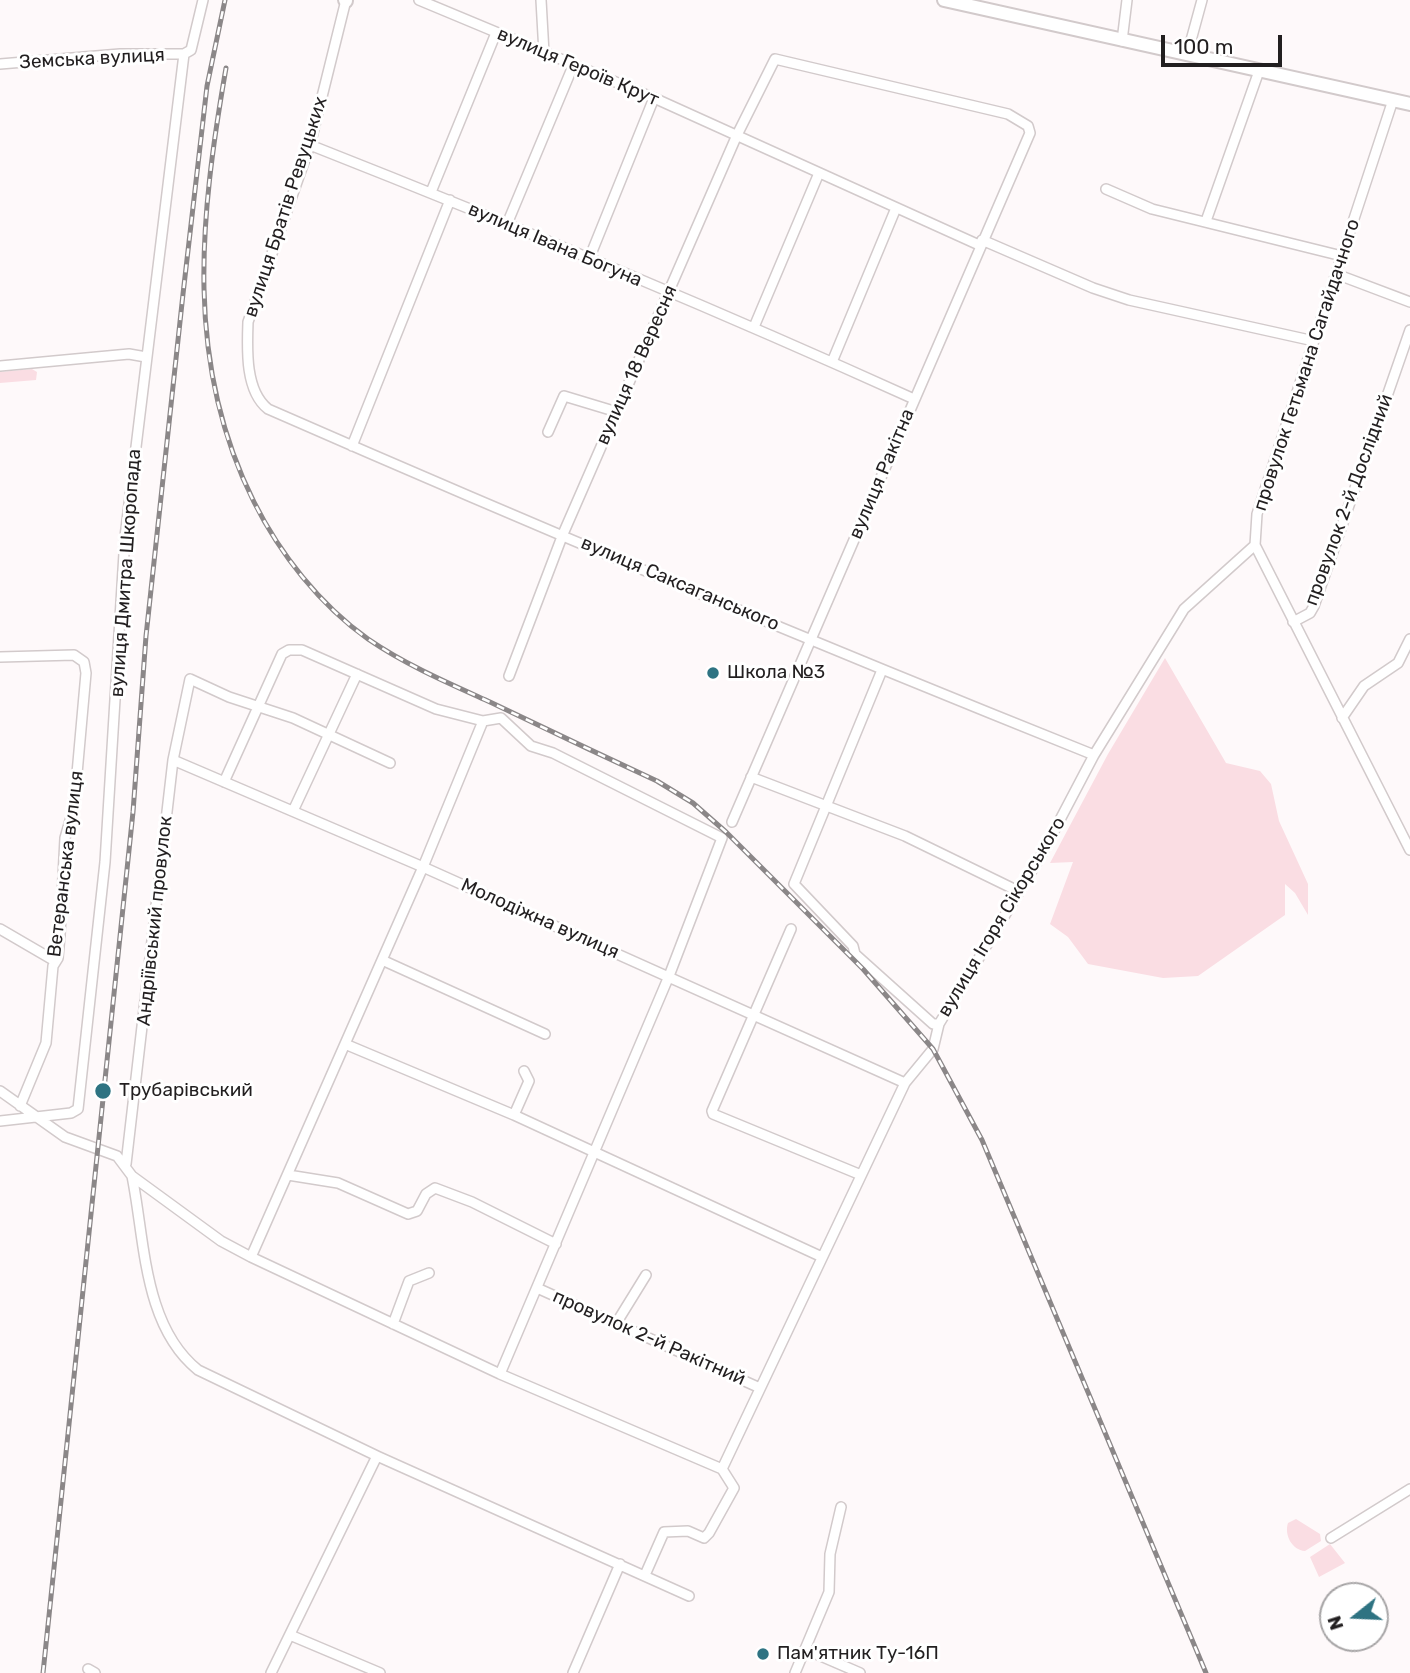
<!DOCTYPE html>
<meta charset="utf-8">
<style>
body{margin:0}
#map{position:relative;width:1410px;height:1673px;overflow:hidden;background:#fef9fa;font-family:Rubik,sans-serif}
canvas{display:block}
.north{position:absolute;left:1319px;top:1582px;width:70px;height:70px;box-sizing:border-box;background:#fff;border:2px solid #a7a5a6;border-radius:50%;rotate:252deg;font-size:19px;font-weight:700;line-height:28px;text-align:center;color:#221f20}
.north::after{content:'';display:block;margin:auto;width:24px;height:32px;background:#2e7382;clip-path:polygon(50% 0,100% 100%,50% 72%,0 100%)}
.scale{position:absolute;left:1161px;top:35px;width:121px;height:32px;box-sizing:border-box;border:4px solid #221f20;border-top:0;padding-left:9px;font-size:21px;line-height:24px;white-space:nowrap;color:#221f20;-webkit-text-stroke:5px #fff;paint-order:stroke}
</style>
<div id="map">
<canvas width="1410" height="1673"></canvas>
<div class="north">N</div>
<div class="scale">100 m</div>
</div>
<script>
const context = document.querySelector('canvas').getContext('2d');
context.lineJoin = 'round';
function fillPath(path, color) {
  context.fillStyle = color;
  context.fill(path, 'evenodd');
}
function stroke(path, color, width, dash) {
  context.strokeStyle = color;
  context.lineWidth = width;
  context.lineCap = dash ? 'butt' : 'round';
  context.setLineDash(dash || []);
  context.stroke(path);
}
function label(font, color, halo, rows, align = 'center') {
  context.font = font + ' Rubik,sans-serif';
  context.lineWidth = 6;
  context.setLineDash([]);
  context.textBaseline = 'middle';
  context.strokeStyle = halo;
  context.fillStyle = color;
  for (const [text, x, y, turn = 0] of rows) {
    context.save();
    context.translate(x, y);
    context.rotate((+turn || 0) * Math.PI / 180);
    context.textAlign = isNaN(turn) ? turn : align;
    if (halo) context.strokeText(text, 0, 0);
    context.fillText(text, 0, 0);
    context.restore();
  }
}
const green = new Path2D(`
 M32,369L37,372L36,380L0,383V372Z
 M1165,658L1226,763L1260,771L1271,784L1279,821L1308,884V915L1295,893L1285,884V915L1198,976L1163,978L1088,964L1068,937L1050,924L1073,862L1050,863L1108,754Z
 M1296,1519L1320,1534L1321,1541L1305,1551C1292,1550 1284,1535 1288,1523Z
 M1330,1544L1345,1563L1319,1577L1310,1557Z`);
const street = new Path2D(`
 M346,0L310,145L248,322C247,349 245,391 268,409C542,529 817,644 1094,755
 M419,0L654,98L979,245
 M541,0L544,53
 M1122,41L1127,0
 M1187,55L1202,0
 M0,64L120,54H184
 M1393,100L1257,514L1255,545L1410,850
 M310,145C513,225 715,309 914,399
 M1106,189L1152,209L1342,256
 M431,192L496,33
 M1206,221L1259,71
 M507,224L573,66
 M982,240L1093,288L1129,300L1314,341
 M589,259L654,98
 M1336,274L1410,302
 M754,327L819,173
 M832,362L896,208
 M0,366L129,354L146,357
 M548,432L564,396L617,412
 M352,446L450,200
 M1293,622L1310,613L1314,606L1410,330
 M0,657L74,655L84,662L86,673L74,807L65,838L60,935L58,958L53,966L46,1043L20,1106
 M882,670L794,884L853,946L855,954L933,1024H939
 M509,676L563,534L737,135L775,59L1008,114L1028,126L1030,133L732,822
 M1342,718L1364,686L1398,663L1410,639
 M173,760L423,867L905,1083
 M751,777L905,836L1018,891
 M224,782L282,654L289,650H302L436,709L483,721L501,718L531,746L553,753L722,838L669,976L500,1374
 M293,811L357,674
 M0,929L55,961
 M791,929L712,1111L713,1114L861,1175
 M382,960L545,1034
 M345,1044L514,1115L822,1257
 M0,1091L65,1137L117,1156L132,1176C145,1240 143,1326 198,1370L377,1456L689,1596
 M514,1115L529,1081L524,1071
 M0,1121L71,1113L78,1109L105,862L125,537L184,54L191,50L203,0
 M126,1164L173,760L190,679L229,697L293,718L390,763
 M288,1175L338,1183L408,1214L417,1211L426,1194L435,1188L472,1202L556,1244
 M132,1176L221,1241L251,1257L500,1374L722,1469L734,1488L709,1533L704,1538L688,1531L664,1532L645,1575
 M251,1257L423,867L483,721
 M537,1288L760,1388
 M617,1322L646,1275
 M393,1324L409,1281L429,1273
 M722,1469L905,1083L933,1049L939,1024L1042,854L1094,755L1184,609L1255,545
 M1331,1538L1410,1489
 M290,1635L380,1673
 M807,1650L860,1673
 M88,1669L95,1673
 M271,1673L377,1456
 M573,1673L620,1564
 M795,1673L829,1592L830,1554L841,1507`);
const secondary = new Path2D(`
 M345,0L346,1
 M944,0L1410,104`);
const rail = new Path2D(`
 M226,68C200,218 184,362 254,502C280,554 320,605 368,639C406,665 448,683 490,702C546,729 601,755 657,781L693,803L726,832L863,969L933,1049L982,1140L1206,1673
 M43,1673L133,812L146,636L183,294L207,86L225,0`);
const markers = [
 [713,673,7,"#2e7382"],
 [103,1091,9,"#2e7382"],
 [763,1654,7,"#2e7382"]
];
const streetNames = [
 ["Земська вулиця",92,59,-3],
 ["вулиця Героїв Крут",578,67,23],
 ["вулиця Братів Ревуцьких",286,207,-72],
 ["вулиця Івана Богуна",555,245,23],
 ["вулиця 18 Вересня",637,365,-66],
 ["провулок Гетьмана Сагайдачного",1307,365,-72],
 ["вулиця Ракітна",882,474,-67],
 ["провулок 2-й Дослідний",1349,500,-70],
 ["вулиця Дмитра Шкоропада",126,573,-86],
 ["вулиця Саксаганського",680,584,23],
 ["Ветеранська вулиця",66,864,-83],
 ["вулиця Ігоря Сікорського",1002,917,-59],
 ["Молодіжна вулиця",540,919,24],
 ["Андріївський провулок",155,921,-84],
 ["провулок 2-й Ракітний",649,1338,24]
];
const poiNames = [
 ["Школа №3",727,673],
 ["Трубарівський",119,1091],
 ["Пам'ятник Ту-16П",777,1654]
];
fillPath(green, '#fadde3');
stroke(street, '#d2cacb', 12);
stroke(secondary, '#d2cacb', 16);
stroke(street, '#fff', 9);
stroke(secondary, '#fff', 12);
stroke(rail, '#8b8788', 5);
stroke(rail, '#fff', 2.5, [8]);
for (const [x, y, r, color] of markers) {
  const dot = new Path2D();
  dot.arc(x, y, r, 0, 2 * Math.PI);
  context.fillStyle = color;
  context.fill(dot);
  stroke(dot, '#fff', 2.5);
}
label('19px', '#221f20', '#fff', streetNames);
label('19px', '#221f20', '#fff', poiNames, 'left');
</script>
